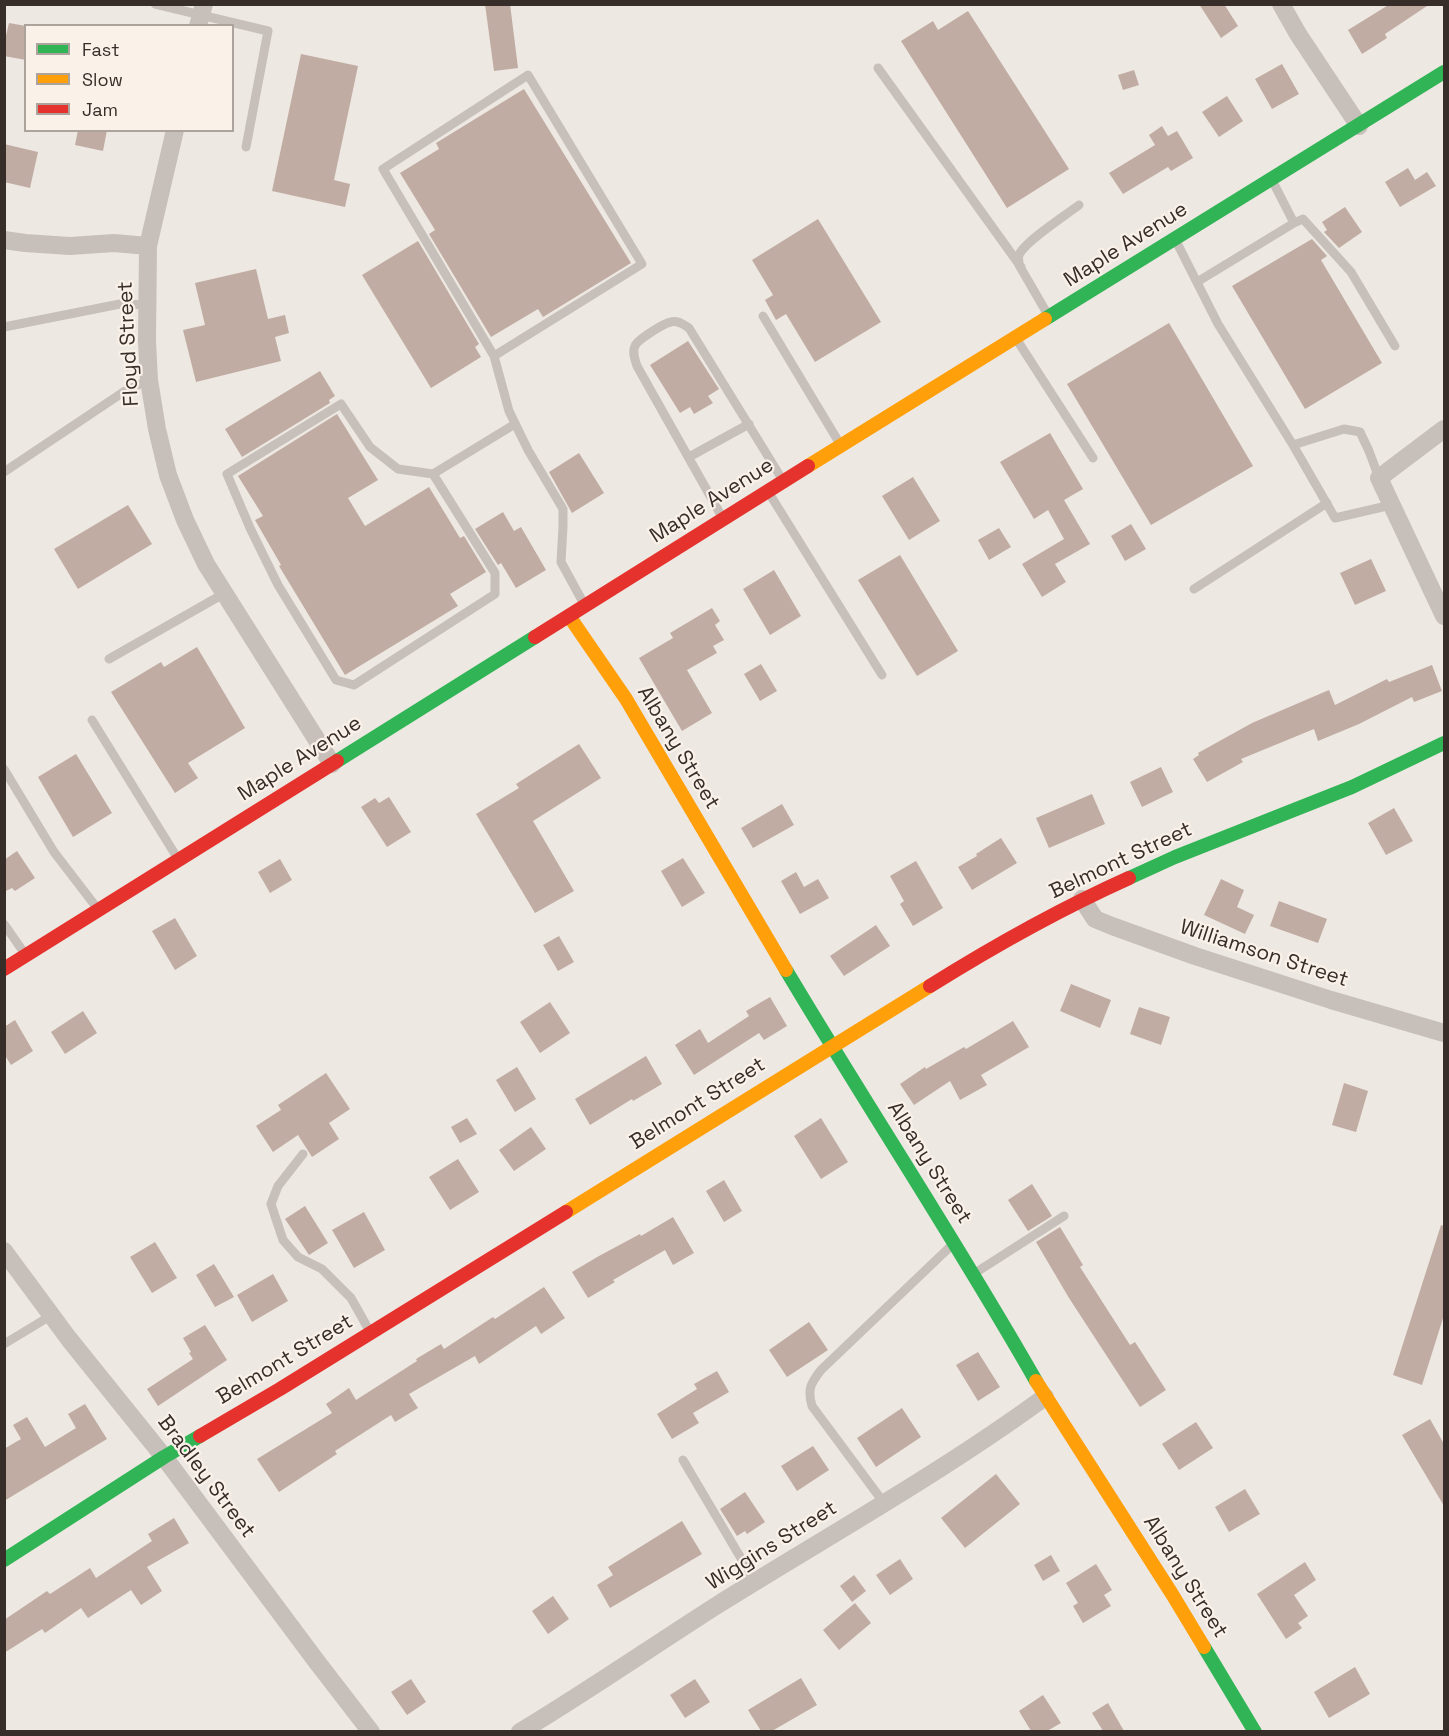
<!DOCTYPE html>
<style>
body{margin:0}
#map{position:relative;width:1449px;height:1736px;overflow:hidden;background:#ede8e2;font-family:"Space Grotesk",sans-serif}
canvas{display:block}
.frame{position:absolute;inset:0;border:6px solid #372d29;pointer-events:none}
.legend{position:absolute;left:24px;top:24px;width:210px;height:108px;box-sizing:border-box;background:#faf2e9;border:2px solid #aca39c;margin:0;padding:8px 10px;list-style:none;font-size:18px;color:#372d29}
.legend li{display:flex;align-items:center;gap:12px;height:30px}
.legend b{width:30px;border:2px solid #aca39c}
</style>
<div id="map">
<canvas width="1449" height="1736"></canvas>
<div class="frame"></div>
<ul class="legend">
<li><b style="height:8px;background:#30b455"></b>Fast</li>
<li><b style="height:8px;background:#ff9f0a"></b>Slow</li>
<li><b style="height:8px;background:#e5322d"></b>Jam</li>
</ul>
</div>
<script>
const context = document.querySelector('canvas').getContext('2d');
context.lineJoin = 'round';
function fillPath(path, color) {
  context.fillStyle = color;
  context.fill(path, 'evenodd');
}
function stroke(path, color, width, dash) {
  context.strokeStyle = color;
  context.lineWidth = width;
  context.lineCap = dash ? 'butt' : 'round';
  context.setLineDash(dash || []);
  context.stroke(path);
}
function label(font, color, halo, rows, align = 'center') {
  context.font = font + ' "Space Grotesk",sans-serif';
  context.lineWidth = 4.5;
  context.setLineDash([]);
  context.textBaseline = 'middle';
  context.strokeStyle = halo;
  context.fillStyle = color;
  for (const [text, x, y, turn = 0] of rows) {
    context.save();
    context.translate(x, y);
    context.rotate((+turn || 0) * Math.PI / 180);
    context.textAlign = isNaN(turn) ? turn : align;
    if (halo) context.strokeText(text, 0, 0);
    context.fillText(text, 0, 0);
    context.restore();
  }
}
const building = new Path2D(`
 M485,4H510L518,68L494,71Z
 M1199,4H1224L1238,26L1221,38Z
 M1390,4H1430L1385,34L1387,38L1362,54L1348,30Z
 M968,11L1069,169L1007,208L901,41L933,21L938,30Z
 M9,23L26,26V60L4,56V44Z
 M301,54L358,66L334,180L350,184L345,207L272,191Z
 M1282,64L1299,94L1272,109L1255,79Z
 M1134,70L1139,85L1123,90L1118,75Z
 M524,89L631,263L543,317L538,309L491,337L429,234L435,230L400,173L439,149L436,143Z
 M1227,96L1243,121L1219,137L1202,112Z
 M1162,126L1168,136L1177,131L1193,158L1171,171L1168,167L1123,194L1109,173L1155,145L1149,135Z
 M78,130H107L103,151L75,145Z
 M4,144L38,152L30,188L4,182Z
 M1408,168L1415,180L1427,172L1436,186L1400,207L1385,182Z
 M1345,207L1362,232L1339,248L1324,232L1327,230L1322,222Z
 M818,219L881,322L815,362L786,314L776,320L765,300L773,295L752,260Z
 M1312,239L1327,256L1321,260L1382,363L1305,409L1232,286Z
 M418,241L479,344L475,347L481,357L431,388L362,275Z
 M256,269L268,319L285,315L289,333L275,337L281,361L196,382L183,330L205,325L195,283Z
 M1169,323L1253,466L1151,525L1067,384Z
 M688,341L719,389L708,396L713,403L694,414L690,407L680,413L650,365Z
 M320,371L335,396L329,400L330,403L242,457L225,429Z
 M337,414L378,480L348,498L365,526L429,487L460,538L464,536L486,572L450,594L458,606L345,675L279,566L281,565L255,520L263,516L238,476Z
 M1050,433L1083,489L1064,500L1090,544L1055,564L1066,582L1042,597L1022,564L1064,539L1048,510L1034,519L1000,462Z
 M579,453L604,493L572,513L549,472Z
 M913,477L940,521L909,540L882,496Z
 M128,505L152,544L78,589L54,549Z
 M503,512L514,531L521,527L546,570L516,588L501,563L498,565L475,529Z
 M1131,524L1146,549L1125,561L1111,536Z
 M999,528L1011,547L989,560L978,540Z
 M900,555L958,651L917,676L858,580Z
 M1371,559L1386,591L1355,605L1340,573Z
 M774,570L801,616L770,635L743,589Z
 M712,608L720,621L715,625L724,640L713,646L717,653L687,670L712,713L682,731L639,658L673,638L670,633Z
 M197,647L245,728L188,763L198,778L175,793L111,692L161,662L164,667Z
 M761,664L777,691L760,701L744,674Z
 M1432,665L1442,691L1414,702L1412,697L1359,724L1318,741L1314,729L1241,759L1243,762L1207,782L1193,759L1199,755L1198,753L1252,723L1329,690L1335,705L1387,679L1389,682Z
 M579,744L601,778L533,821L574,891L535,913L476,814L519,788L516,784Z
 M76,754L112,813L73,837L38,777Z
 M1161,767L1173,792L1142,807L1130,782Z
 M1092,794L1105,824L1049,848L1036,818Z
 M389,797L411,832L387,847L361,807L375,798L379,803Z
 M782,804L794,825L753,848L741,828Z
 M1394,808L1413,841L1386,855L1368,823Z
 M1001,838L1017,863L972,890L958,867L977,856L976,854Z
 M17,851L35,878L15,891L12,888L4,892V860Z
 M683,858L705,893L682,907L661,871Z
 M280,859L292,880L270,893L258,872Z
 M916,861L943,908L913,926L900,904L904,901L890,876Z
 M796,872L804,887L818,879L829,898L800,914L781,881Z
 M1221,879L1244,890L1237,907L1254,915L1245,934L1204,915Z
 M1279,901L1327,919L1318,943L1270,926Z
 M175,918L197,956L175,970L152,931Z
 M876,925L890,946L844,976L830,956Z
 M559,936L574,962L558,971L543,945Z
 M1071,984L1111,1000L1100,1028L1060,1011Z
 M770,997L787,1026L764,1040L759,1033L694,1075L675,1045L700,1029L708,1043L749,1016L746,1011Z
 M550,1002L570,1033L540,1053L520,1022Z
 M1139,1007L1170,1017L1161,1045L1130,1034Z
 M83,1011L97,1033L65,1054L51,1032Z
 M15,1020L33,1051L11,1065L4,1054V1027Z
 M1013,1021L1029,1047L981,1075L987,1085L960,1100L950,1081L914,1105L900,1084L925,1067L926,1069L964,1047L966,1049Z
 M646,1056L662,1084L633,1101L632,1099L590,1125L575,1099Z
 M517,1067L536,1099L515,1112L496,1080Z
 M326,1073L350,1109L329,1123L339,1139L312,1157L298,1135L273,1152L256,1126L281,1110L278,1105Z
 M1344,1083L1368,1091L1356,1132L1332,1125Z
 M467,1118L477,1134L460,1143L451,1127Z
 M821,1118L848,1162L821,1179L794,1136Z
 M531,1127L546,1149L514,1171L499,1150Z
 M458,1159L479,1192L450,1210L429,1177Z
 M724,1180L742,1211L724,1222L706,1191Z
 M1032,1184L1052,1216L1028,1231L1008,1200Z
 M305,1206L328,1243L309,1255L285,1219Z
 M364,1212L385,1250L354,1268L332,1230Z
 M673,1217L694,1253L673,1265L665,1250L613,1280L615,1282L588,1298L572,1272L599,1256L640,1234L641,1236Z
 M1441,1225L1444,1226V1315L1422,1385L1393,1375Z
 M1060,1227L1083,1265L1080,1267L1130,1345L1135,1342L1166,1390L1140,1407L1069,1298L1036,1242Z
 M155,1242L177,1278L152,1293L130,1257Z
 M214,1264L234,1297L215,1307L196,1275Z
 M273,1274L288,1301L252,1322L237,1295Z
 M544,1287L565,1318L541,1334L536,1326L479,1364L475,1356L409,1394L418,1408L395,1422L391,1415L335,1451L337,1454L279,1492L257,1459L332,1413L326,1404L349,1388L356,1400L417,1361L416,1359L441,1344L444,1349L493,1317L495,1319Z
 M809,1322L828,1350L787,1377L769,1350Z
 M205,1325L227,1360L158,1406L147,1389L193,1359L189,1353L191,1352L183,1338Z
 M978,1352L1000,1387L978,1401L956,1365Z
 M717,1371L729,1392L693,1413L699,1423L672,1439L657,1414L697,1389L694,1384Z
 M85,1404L107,1439L4,1501V1449L21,1439L13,1425L27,1417L45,1447L76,1428L68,1414Z
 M902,1408L921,1437L876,1467L857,1438Z
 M1430,1419L1444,1444V1506L1402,1435Z
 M1196,1422L1213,1448L1179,1470L1162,1444Z
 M813,1446L829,1470L797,1491L781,1466Z
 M996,1474L1020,1504L965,1548L941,1518Z
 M1245,1489L1260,1514L1229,1532L1215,1507Z
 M745,1492L765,1522L747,1534L745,1531L737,1536L720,1509Z
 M174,1518L189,1543L147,1567L162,1591L141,1605L131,1590L88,1618L81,1608L45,1633L42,1629L4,1653V1620L47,1591L50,1594L90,1568L96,1578L152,1541L148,1534Z
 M682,1521L702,1554L610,1608L597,1585L613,1575L608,1567Z
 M1051,1555L1060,1571L1043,1581L1034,1565Z
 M900,1559L913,1579L890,1595L876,1575Z
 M1305,1562L1316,1580L1294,1595L1308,1616L1298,1623L1302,1628L1286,1639L1257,1594Z
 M1096,1564L1112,1590L1104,1595L1111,1606L1083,1623L1073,1606L1078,1603L1066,1583Z
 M854,1575L866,1591L852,1602L840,1586Z
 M553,1596L569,1619L548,1634L532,1611Z
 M855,1603L871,1623L839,1650L823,1630Z
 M1355,1667L1370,1694L1329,1718L1314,1692Z
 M801,1678L817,1705L772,1731H761L748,1710Z
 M411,1679L426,1702L407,1715L391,1692Z
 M695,1679L710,1702L685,1718L670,1695Z
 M1043,1695L1061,1723L1047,1731H1031L1019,1711Z
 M1108,1703L1124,1731H1103L1092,1713Z`);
const lane = new Path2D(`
 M155,4L268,31L246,147
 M878,68L1021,267
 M1294,223L1303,219L1351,272L1395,346
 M1175,239L1218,324L1293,445L1344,429L1360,432L1369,451L1379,478
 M1197,282L1294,223L1272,180
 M1048,315L1019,265C1019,260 1018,259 1019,255C1024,242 1066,215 1079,205
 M763,316L840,444
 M4,327L120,304L147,305
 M1017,340L1093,458
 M494,356L642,264L528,75L383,169L494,356L509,411L528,450L563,509V527L561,562L584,604
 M1293,445L1335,518L1391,505
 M689,457L749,424
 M4,472L125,391L149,380
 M433,474L495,573V594L354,685L336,680L278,585L250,528L227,474L341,404L370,447L398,469L433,474L515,424
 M769,493L882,675
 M722,517L637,366C635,360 632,352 635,346C637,340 664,323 671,322C678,320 684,325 689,328L782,479
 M1194,589L1327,503
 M109,659L225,593
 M92,720L178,859
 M4,769L54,852L97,908
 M4,924L25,954
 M303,1154L278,1186L271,1204L283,1240L298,1257L322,1269L351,1298L369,1330
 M975,1273L1064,1216
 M4,1344L52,1315
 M683,1460L755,1582
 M884,1503L812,1406C807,1389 811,1383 821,1370L953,1244`);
const street = new Path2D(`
 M1281,4L1298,34L1359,126
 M198,26L204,4
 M175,130L148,246L147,341L149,380L157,429L168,475L185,520L206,564L332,764
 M4,240L25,243L70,246L114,243L148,246
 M1444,429L1379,478L1444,616
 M1082,899L1095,919L1112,926L1195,956L1331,1000L1444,1033
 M4,1251L69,1339L164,1457L317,1662L371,1732
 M520,1732C588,1691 653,1646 719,1604C828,1536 941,1473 1045,1397`);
const fast = new Path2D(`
 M1045,319L1444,72
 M337,761L535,637
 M1129,878L1175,857L1352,787L1444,743
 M786,970C868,1108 957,1242 1036,1381
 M4,1560L164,1457L200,1436
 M1204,1647L1255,1732`);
const slow = new Path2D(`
 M808,466L1045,319
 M569,616L626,699L786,970
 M566,1212L930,986
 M1036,1381L1172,1594L1204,1647`);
const jam = new Path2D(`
 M535,637L808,466
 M4,969L337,761
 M930,986C994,946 1060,909 1129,878
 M200,1436L280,1389L566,1212`);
const streetNames = [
 ["Maple Avenue",1126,245,-32],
 ["Floyd Street",129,344,-93],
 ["Maple Avenue",712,501,-32],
 ["Albany Street",678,748,59],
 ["Maple Avenue",300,759,-32],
 ["Belmont Street",1121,861,-25],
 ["Williamson Street",1264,954,18],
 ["Belmont Street",698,1104,-32],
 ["Albany Street",929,1163,58],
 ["Belmont Street",285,1360,-31],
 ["Bradley Street",206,1477,53],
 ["Wiggins Street",772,1546,-32],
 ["Albany Street",1185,1577,58]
];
fillPath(building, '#c1aca3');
stroke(lane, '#c7c0ba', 9);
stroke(street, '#c7c0ba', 18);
stroke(fast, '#30b455', 14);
stroke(slow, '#ff9f0a', 14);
stroke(jam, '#e5322d', 14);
label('21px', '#372d29', '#faf2e9', streetNames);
</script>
